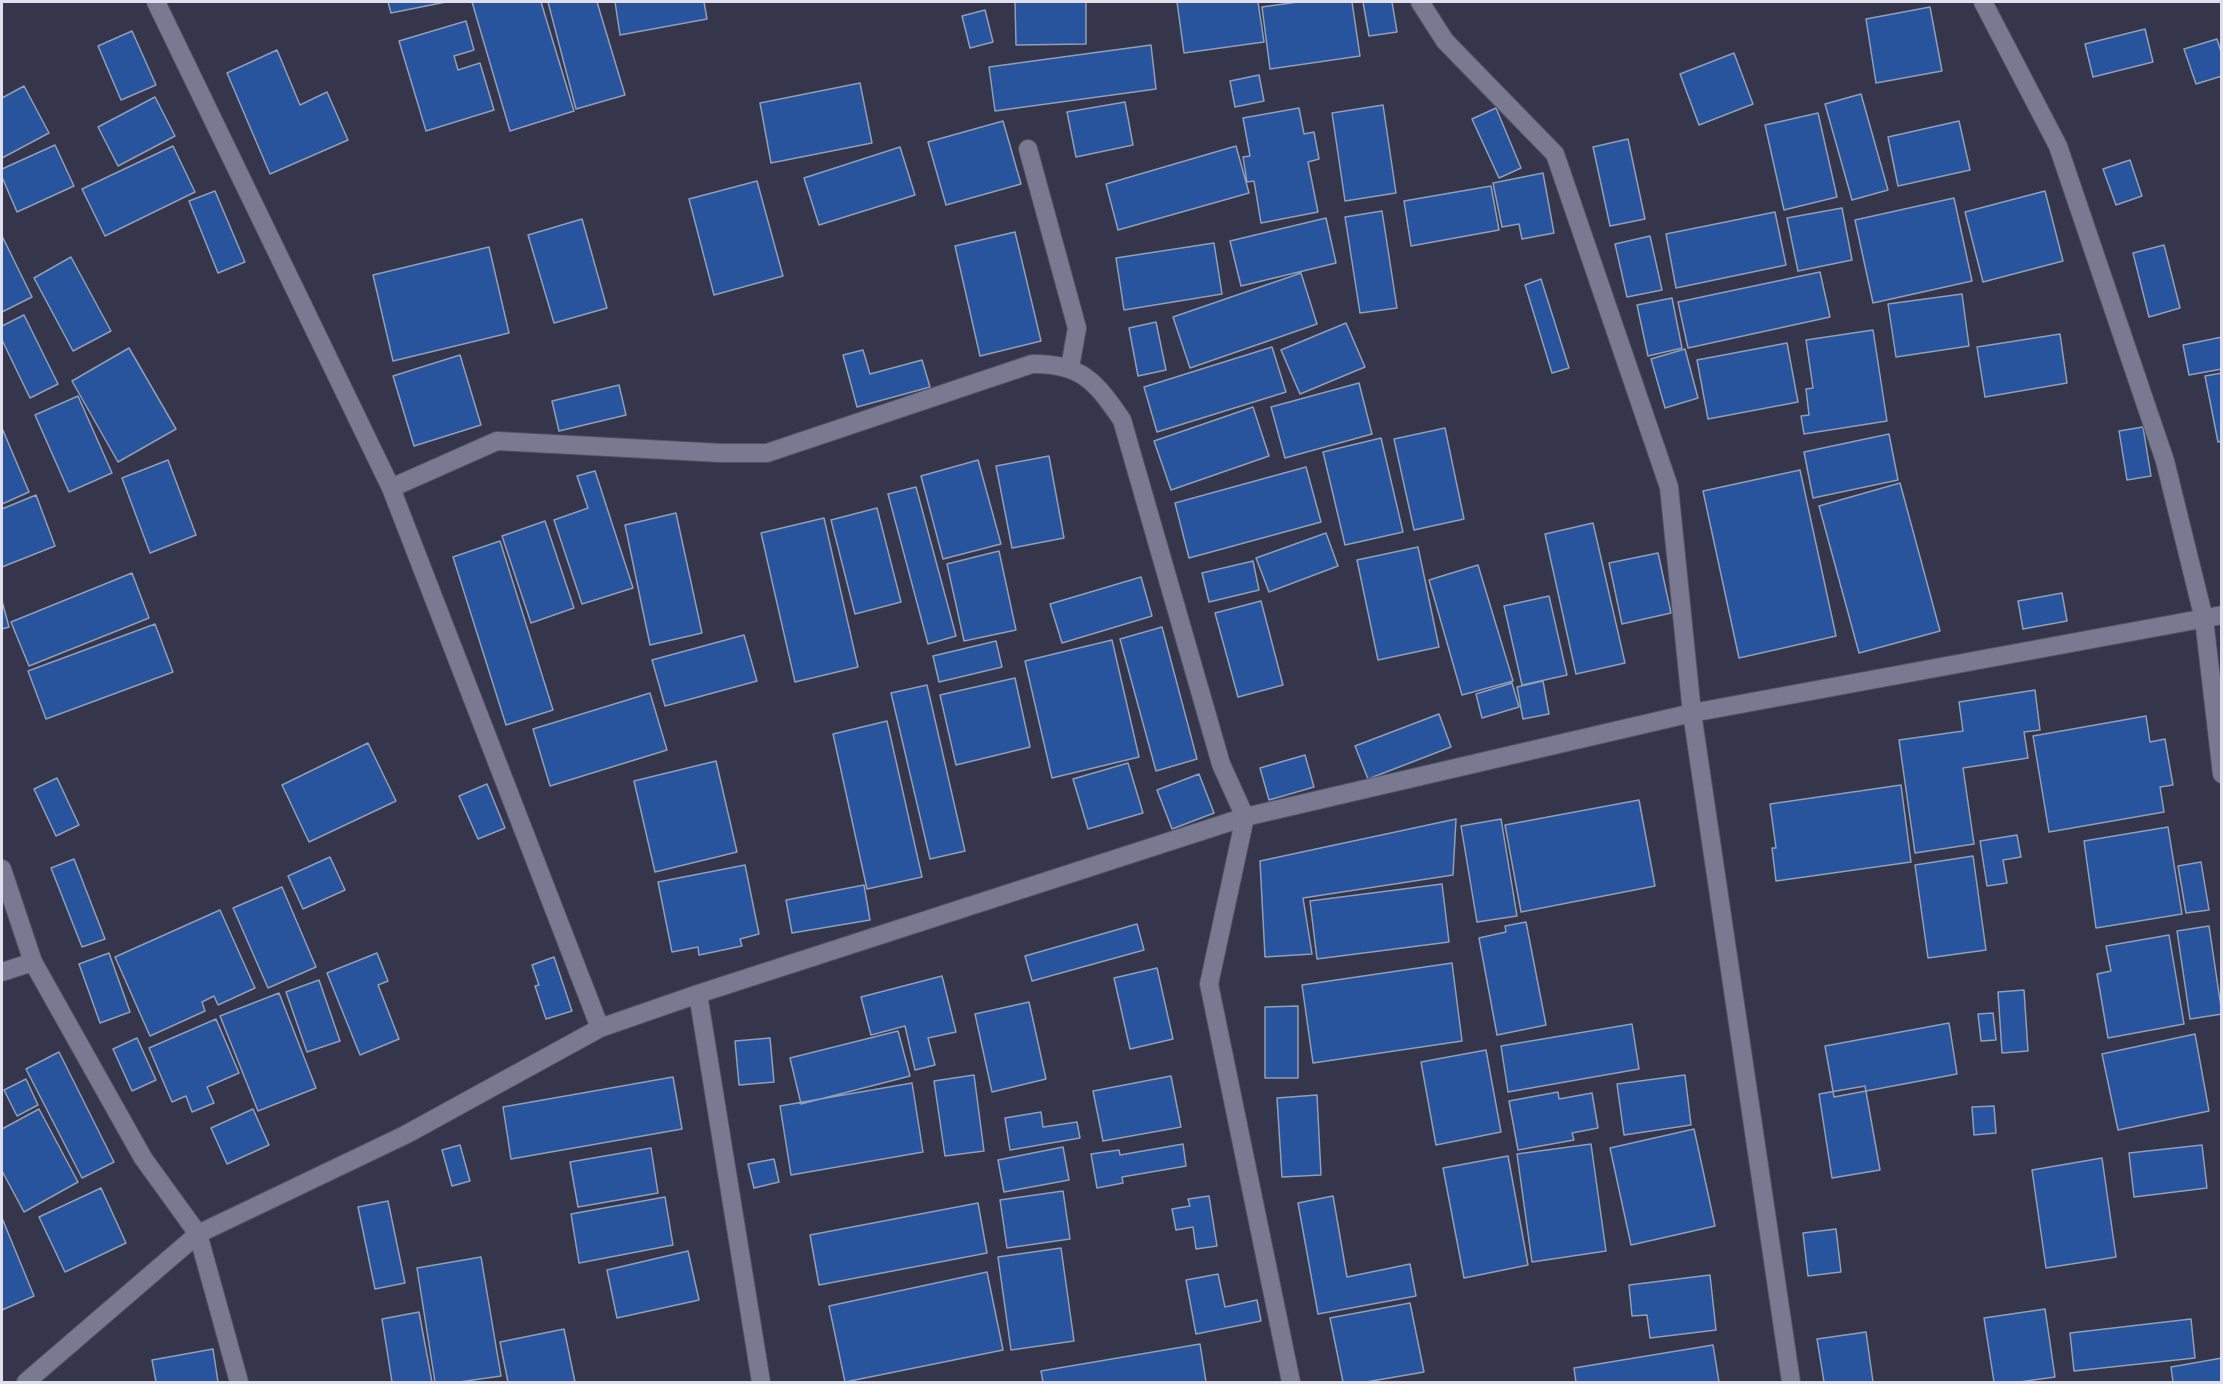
<!DOCTYPE html>
<style>
body{margin:0}
#map{position:relative;width:2223px;height:1384px;overflow:hidden;background:#35354b;font-family:"Archivo Narrow",sans-serif}
canvas{display:block}
.frame{position:absolute;inset:0;border:3px solid #dfdfed;pointer-events:none}
</style>
<div id="map">
<canvas width="2223" height="1384"></canvas>
<div class="frame"></div>
</div>
<script>
const context = document.querySelector('canvas').getContext('2d');
context.lineJoin = 'round';
function fillPath(path, color) {
  context.fillStyle = color;
  context.fill(path, 'evenodd');
}
function stroke(path, color, width, dash) {
  context.strokeStyle = color;
  context.lineWidth = width;
  context.lineCap = dash ? 'butt' : 'round';
  context.setLineDash(dash || []);
  context.stroke(path);
}
const building = new Path2D(`
 M388,2H446L391,13Z
 M472,2H541L574,111L510,131Z
 M548,2H597L625,95L576,109Z
 M615,2H704L707,19L620,35Z
 M1015,2H1086V44L1016,45Z
 M1177,2H1258L1264,42L1184,53Z
 M1298,2H1352L1360,56L1270,69L1262,7Z
 M1363,2H1392L1397,32L1369,36Z
 M1930,7L1942,71L1876,83L1866,19Z
 M985,10L993,42L970,48L962,16Z
 M466,21L474,50L454,56L458,70L480,63L494,110L426,131L399,41Z
 M2145,29L2153,62L2093,77L2085,44Z
 M132,31L156,85L121,100L98,46Z
 M2217,39L2222,55V76L2196,84L2184,49Z
 M1151,45L1156,89L995,111L989,67Z
 M277,50L300,105L327,92L348,140L270,174L227,73Z
 M1734,53L1753,104L1699,125L1680,74Z
 M1259,75L1264,101L1235,107L1230,81Z
 M860,83L872,143L771,163L760,103Z
 M24,86L49,133L2,158V98Z
 M1861,94L1888,190L1852,200L1825,104Z
 M155,97L175,136L118,166L98,127Z
 M1125,102L1133,145L1076,157L1067,112Z
 M1383,105L1396,193L1345,201L1332,113Z
 M1299,108L1304,134L1314,132L1319,159L1308,162L1318,212L1261,223L1254,181L1247,182L1243,157L1250,156L1243,118Z
 M1496,108L1521,168L1499,178L1472,119Z
 M1818,113L1837,197L1784,210L1765,125Z
 M1003,121L1021,184L946,205L928,142Z
 M1959,121L1970,170L1898,186L1888,137Z
 M1628,139L1645,219L1610,226L1593,147Z
 M55,145L74,186L17,212L2,177V169Z
 M173,146L195,192L105,236L82,189Z
 M1236,146L1249,193L1118,230L1106,184Z
 M900,147L915,195L819,225L804,178Z
 M2130,160L2142,196L2116,205L2103,169Z
 M1543,173L1554,233L1522,239L1519,224L1502,227L1493,183Z
 M757,181L783,276L714,295L689,199Z
 M1491,186L1499,230L1411,246L1404,201Z
 M215,191L245,262L218,273L189,201Z
 M2045,191L2063,261L1983,282L1965,212Z
 M1954,198L1972,281L1873,303L1855,220Z
 M1842,208L1852,260L1798,271L1787,218Z
 M1382,211L1397,308L1360,313L1345,217Z
 M1775,212L1786,265L1676,288L1666,234Z
 M1326,218L1336,263L1241,286L1230,241Z
 M582,219L607,308L554,323L528,235Z
 M1015,232L1041,341L980,356L955,246Z
 M2,236L32,297L2,312Z
 M1650,236L1662,290L1627,297L1615,244Z
 M1214,243L1222,294L1124,310L1116,258Z
 M2164,245L2180,308L2149,317L2133,253Z
 M489,247L509,333L393,361L373,275Z
 M71,257L111,331L73,351L34,278Z
 M1820,272L1830,317L1688,348L1678,302Z
 M1301,273L1317,324L1190,368L1173,317Z
 M1541,279L1569,368L1552,373L1525,285Z
 M1962,294L1969,346L1896,357L1888,304Z
 M1672,298L1682,348L1648,356L1637,305Z
 M24,315L58,384L30,398L2,340V326Z
 M1156,322L1166,370L1138,376L1129,328Z
 M1346,323L1365,367L1300,394L1281,350Z
 M1873,330L1887,421L1804,434L1801,416L1809,415L1806,389L1813,388L1806,340Z
 M2060,334L2067,383L1985,397L1977,347Z
 M2222,337V369L2189,375L2183,345Z
 M1787,343L1798,402L1708,419L1697,360Z
 M1272,347L1286,392L1157,432L1144,387Z
 M129,348L176,429L118,462L72,381Z
 M1685,349L1698,398L1665,408L1651,359Z
 M863,350L870,374L922,360L930,387L857,407L843,355Z
 M460,355L481,425L414,446L393,376Z
 M2222,373V441L2218,442L2205,376Z
 M1359,383L1372,434L1285,458L1271,407Z
 M619,385L626,415L559,431L552,401Z
 M78,396L112,473L69,492L35,415Z
 M1253,407L1269,456L1171,490L1154,441Z
 M2143,427L2151,476L2127,480L2119,431Z
 M2,428L29,492L2,504Z
 M1445,428L1464,519L1414,530L1394,439Z
 M1889,434L1898,480L1813,498L1804,452Z
 M1381,438L1403,532L1345,545L1323,452Z
 M1049,456L1064,538L1012,548L996,466Z
 M168,460L196,535L150,553L122,478Z
 M978,460L1001,544L943,559L921,476Z
 M1306,467L1321,522L1189,558L1175,503Z
 M1800,470L1836,636L1739,658L1703,491Z
 M595,471L633,588L582,604L554,520L588,508L577,476Z
 M1900,483L1940,631L1859,653L1819,506Z
 M916,487L956,636L928,644L888,494Z
 M36,495L55,546L2,567V509Z
 M877,508L901,602L855,614L831,520Z
 M676,513L702,633L650,645L625,525Z
 M824,518L858,667L795,682L761,533Z
 M545,521L574,608L531,623L502,536Z
 M1593,523L1625,663L1576,674L1545,534Z
 M1326,533L1338,566L1269,592L1256,558Z
 M500,541L553,710L506,725L453,557Z
 M1418,547L1439,647L1378,660L1357,560Z
 M999,551L1016,630L964,641L947,564Z
 M1658,553L1671,613L1622,624L1609,563Z
 M1253,561L1259,590L1209,602L1202,573Z
 M1478,565L1513,681L1462,695L1429,580Z
 M132,573L149,618L29,666L11,622Z
 M1141,577L1152,616L1062,643L1050,604Z
 M2062,593L2067,621L2023,629L2018,601Z
 M1549,596L1567,675L1522,685L1504,606Z
 M2,601L9,627L2,629Z
 M1261,601L1283,685L1238,697L1215,613Z
 M155,624L173,672L46,719L28,671Z
 M1162,627L1197,759L1156,771L1120,639Z
 M744,635L757,681L665,706L652,660Z
 M1112,640L1139,757L1052,778L1025,661Z
 M996,641L1002,667L939,682L933,656Z
 M1015,678L1030,747L956,765L940,695Z
 M1543,681L1549,714L1523,719L1517,687Z
 M1512,683L1519,707L1482,718L1476,694Z
 M927,685L965,851L930,859L891,693Z
 M2035,690L2040,730L2024,732L2028,758L1963,768L1974,844L1915,853L1899,740L1963,731L1959,702Z
 M650,693L667,750L550,786L533,729Z
 M1439,714L1451,747L1368,779L1355,746Z
 M2146,716L2150,742L2165,739L2168,757L2173,785L2160,787L2164,812L2049,832L2033,736Z
 M887,721L922,877L867,889L833,734Z
 M368,743L396,801L309,842L282,785Z
 M1305,755L1314,787L1269,800L1260,768Z
 M716,761L737,852L655,872L634,781Z
 M1128,763L1143,813L1088,829L1073,779Z
 M1199,774L1214,813L1172,829L1157,790Z
 M57,778L79,825L56,836L34,789Z
 M487,784L505,828L478,839L459,796Z
 M1901,785L1911,862L1776,881L1772,848H1776L1770,804Z
 M1639,800L1655,886L1521,912L1505,825Z
 M1456,819L1453,875L1303,898L1312,954L1265,957L1260,861Z
 M1501,819L1517,916L1477,922L1461,826Z
 M2168,827L2182,914L2096,928L2084,841Z
 M2017,835L2021,857L2003,860L2007,883L1987,886L1980,841Z
 M1973,856L1986,950L1928,958L1915,865Z
 M330,857L345,890L303,909L288,876Z
 M74,859L105,939L82,947L51,868Z
 M2201,862L2209,910L2186,913L2178,866Z
 M745,865L759,934L740,939L742,946L699,955L698,947L672,952L658,882Z
 M1442,884L1449,942L1317,959L1310,901Z
 M864,885L870,920L792,933L786,900Z
 M282,887L316,967L268,988L233,908Z
 M220,910L255,988L218,1005L214,996L202,1002L205,1011L150,1036L115,957Z
 M1526,922L1546,1025L1497,1035L1479,938L1506,932L1505,926Z
 M1137,924L1144,950L1032,981L1025,956Z
 M2209,926L2222,1014L2190,1019L2177,931Z
 M2169,935L2184,1024L2108,1038L2097,974L2111,971L2106,946Z
 M109,953L130,1012L100,1023L79,964Z
 M377,953L388,981L378,985L399,1039L360,1055L327,973Z
 M554,957L572,1011L546,1019L535,986L539,985L532,965Z
 M1452,963L1462,1041L1313,1063L1302,985Z
 M1157,968L1173,1039L1130,1049L1114,978Z
 M942,976L956,1032L928,1038L935,1065L915,1070L905,1026L871,1035L861,997Z
 M319,980L340,1041L307,1052L286,992Z
 M2024,990L2028,1051L2002,1053L1998,992Z
 M279,993L316,1088L258,1111L220,1016Z
 M1029,1002L1046,1079L992,1092L975,1014Z
 M1298,1006V1078H1265V1007Z
 M1993,1013L1996,1040L1981,1041L1978,1014Z
 M216,1019L239,1073L207,1087L214,1103L192,1112L186,1096L172,1102L149,1048Z
 M1949,1023L1957,1074L1834,1097L1825,1046Z
 M1632,1024L1639,1069L1508,1092L1501,1046Z
 M898,1031L910,1076L801,1104L790,1058Z
 M2195,1034L2209,1111L2118,1130L2102,1054Z
 M137,1038L156,1080L132,1091L113,1049Z
 M770,1038L774,1082L739,1085L735,1041Z
 M1486,1050L1501,1132L1436,1145L1421,1062Z
 M59,1052L114,1162L82,1178L26,1069Z
 M974,1075L984,1151L945,1156L934,1081Z
 M1685,1075L1691,1125L1624,1135L1617,1084Z
 M1171,1076L1181,1127L1103,1141L1093,1091Z
 M673,1077L682,1129L511,1159L503,1107Z
 M26,1079L38,1105L17,1116L4,1090Z
 M912,1083L923,1152L791,1175L780,1106Z
 M1865,1086L1880,1170L1832,1178L1819,1094Z
 M1558,1092L1559,1099L1592,1093L1598,1128L1572,1133L1574,1140L1518,1150L1509,1101Z
 M1317,1095L1321,1175L1282,1177L1277,1098Z
 M1994,1106L1996,1133L1974,1135L1972,1107Z
 M39,1109L78,1182L24,1212L2,1171V1129Z
 M253,1109L269,1145L227,1164L211,1128Z
 M1041,1112L1043,1127L1077,1122L1080,1138L1010,1150L1005,1118Z
 M1694,1129L1715,1226L1631,1245L1610,1148Z
 M1183,1144L1186,1166L1122,1177L1123,1183L1097,1188L1091,1154L1119,1150L1120,1155Z
 M1591,1144L1606,1251L1532,1262L1517,1154Z
 M460,1145L470,1181L452,1186L442,1150Z
 M2202,1145L2207,1188L2134,1197L2129,1153Z
 M1063,1147L1069,1180L1004,1192L998,1160Z
 M651,1148L658,1193L578,1207L570,1162Z
 M1508,1156L1528,1265L1464,1278L1443,1168Z
 M2102,1158L2116,1257L2046,1268L2032,1170Z
 M774,1159L779,1182L754,1188L748,1164Z
 M101,1188L126,1243L65,1272L39,1217Z
 M1063,1191L1070,1239L1007,1248L1000,1200Z
 M1209,1196L1217,1246L1196,1249L1193,1227L1176,1230L1172,1209L1190,1206L1188,1199Z
 M1333,1196L1347,1277L1410,1264L1416,1296L1318,1314L1298,1203Z
 M665,1197L673,1245L579,1263L571,1214Z
 M388,1201L405,1283L375,1289L358,1207Z
 M978,1203L987,1253L819,1285L810,1235Z
 M2,1218L34,1296L2,1310Z
 M1836,1229L1841,1272L1808,1276L1803,1233Z
 M1061,1248L1074,1341L1011,1350L998,1257Z
 M688,1251L699,1300L617,1318L607,1270Z
 M481,1257L501,1376L459,1382H435L417,1268Z
 M987,1272L1003,1350L845,1382L829,1306Z
 M1218,1274L1225,1307L1257,1300L1261,1321L1196,1334L1186,1280Z
 M1710,1275L1716,1330L1650,1338L1647,1315L1632,1316L1629,1285Z
 M1410,1303L1424,1372L1366,1382H1343L1330,1318Z
 M2045,1309L2055,1377L2019,1382H1994L1984,1318Z
 M419,1312L432,1382H392L382,1319Z
 M2191,1319L2195,1358L2074,1371L2070,1333Z
 M564,1329L575,1382H508L500,1342Z
 M1866,1332L1873,1382H1824L1817,1339Z
 M1200,1344L1206,1382H1043L1041,1371Z
 M1713,1345L1719,1382H1576L1574,1368Z
 M213,1349L218,1382H156L152,1360Z
 M2222,1358V1382H2173L2171,1367Z`);
const street = new Path2D(`
 M156,2L391,488L600,1028
 M1420,2L1445,41L1555,154L1669,487L1692,713L1791,1382
 M1983,2L2058,146L2165,461L2204,619L2222,774
 M1028,149L1077,328L1070,367
 M391,488L497,441L721,453H767L1032,364C1081,363 1096,382 1122,420L1221,764L1245,817L1209,984L1291,1382
 M2,869L33,962L143,1158L198,1234L239,1382
 M2,972L33,962
 M698,994L761,1382
 M26,1382L198,1234L405,1135L600,1028L698,994L1245,817L1692,713L2222,615`);
fillPath(building, '#27549c');
stroke(building, '#909fb7', 1.5);
stroke(street, '#535366', 20);
stroke(street, '#797992', 18);
</script>
